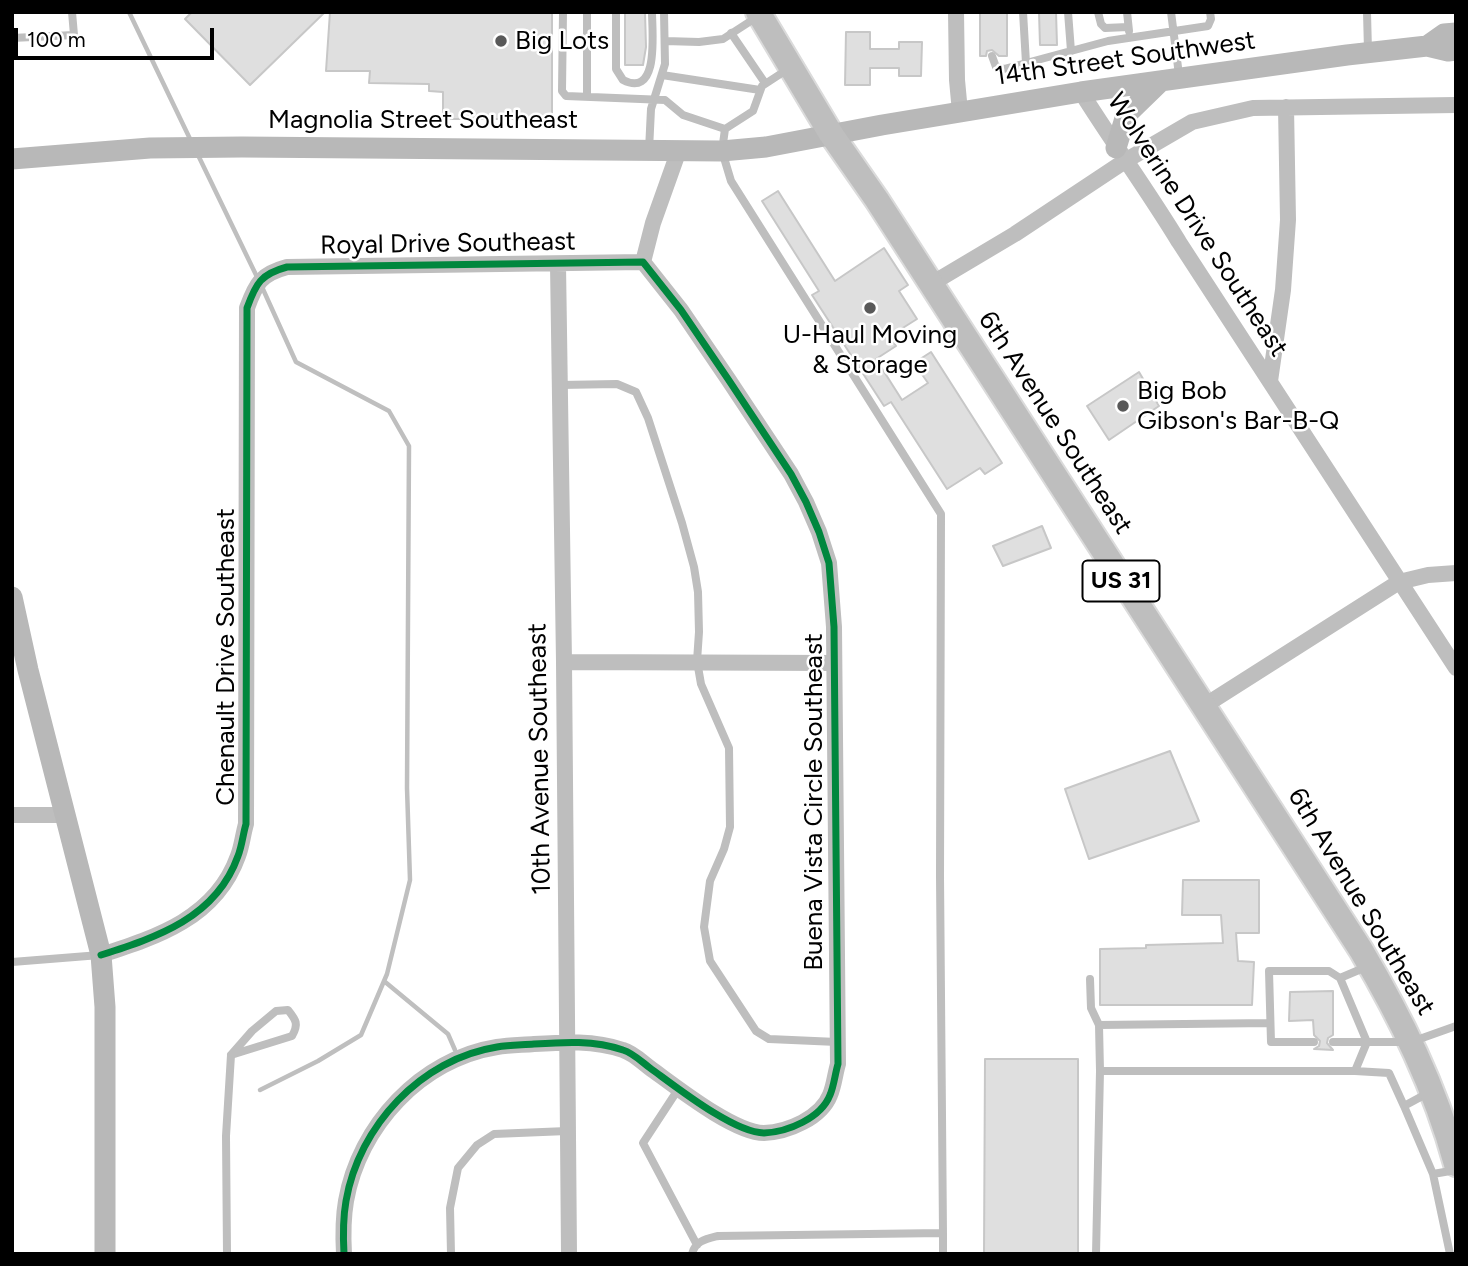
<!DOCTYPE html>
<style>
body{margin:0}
#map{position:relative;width:1468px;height:1266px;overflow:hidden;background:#fff;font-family:Figtree,sans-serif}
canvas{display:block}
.frame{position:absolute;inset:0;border:14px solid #000;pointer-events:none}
.scale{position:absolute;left:14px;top:28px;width:200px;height:32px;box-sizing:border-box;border:4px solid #000;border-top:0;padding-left:9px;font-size:21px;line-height:24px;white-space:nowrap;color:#000;-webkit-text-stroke:5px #fff;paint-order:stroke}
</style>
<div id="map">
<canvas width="1468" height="1266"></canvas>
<div class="frame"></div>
<div class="scale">100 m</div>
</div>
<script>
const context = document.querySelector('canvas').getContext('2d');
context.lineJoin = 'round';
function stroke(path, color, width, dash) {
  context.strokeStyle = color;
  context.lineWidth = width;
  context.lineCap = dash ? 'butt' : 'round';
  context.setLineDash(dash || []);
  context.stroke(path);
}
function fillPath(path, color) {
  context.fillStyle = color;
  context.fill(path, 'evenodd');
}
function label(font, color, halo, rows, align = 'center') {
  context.font = font + ' Figtree,sans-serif';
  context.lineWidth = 5;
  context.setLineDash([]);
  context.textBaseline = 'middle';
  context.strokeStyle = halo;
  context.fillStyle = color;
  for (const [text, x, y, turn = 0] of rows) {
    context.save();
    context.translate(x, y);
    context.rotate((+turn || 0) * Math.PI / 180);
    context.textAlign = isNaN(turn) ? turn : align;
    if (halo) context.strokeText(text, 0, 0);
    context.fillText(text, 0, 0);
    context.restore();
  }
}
const stream = new Path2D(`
 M129,12L191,141
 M198,155L258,279
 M384,981L448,1034L455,1050
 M260,1090L318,1061L361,1035L387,974L410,880L407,788L409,446L389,411L296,362L262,287`);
const building = new Path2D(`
 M192,12H325L250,85L185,19Z
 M330,12H552V119H443V92L429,91V84L369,83L370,71H326Z
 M625,12H645L646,47L643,65H625Z
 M980,12H1007V56H999L992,50L987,51L986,56H980Z
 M1039,12H1056L1057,45H1040Z
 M846,32H870V49H899V42H922L921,76H899V68H870V85H845Z
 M778,191L835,281L884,248L908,285L899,291L917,319L890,336L896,346L876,359L902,400L928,383L914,363L931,352L1002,463L985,474L980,468L947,489L891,402L884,406L812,295L819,291L762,201Z
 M1139,372L1159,406L1109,440L1087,406Z
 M1042,526L1051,548L1003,566L993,546Z
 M1170,751L1199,821L1089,859L1065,789Z
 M1183,880H1259V933H1236L1238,961L1254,962L1252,1005H1100V949L1146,948V945L1223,943L1221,915H1182Z
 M1333,991V1035L1328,1038L1327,1043L1333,1050L1314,1049L1319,1046L1320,1041L1314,1035L1313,1020L1289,1021L1290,992Z
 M985,1059H1078V1254H984Z`);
const lane = new Path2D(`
 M563,12L562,91L566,96L665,100L683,115L725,129
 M616,12V69L623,80C660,99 652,31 652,12
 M1023,12L1026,63
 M1068,12L1071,51
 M1098,12L1101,24L1105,28L1128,27
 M1127,12L1129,31
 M1171,12L1179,75
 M1367,12L1368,51
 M731,33L765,83
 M12,38L74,35L72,12
 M665,41L699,42L723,39L757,17
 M992,56L996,67L1004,69L1108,41L1208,26L1211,19L1210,12
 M788,69L762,86L753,111L725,129L722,151L731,181L941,514L940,876L943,1233
 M662,75L760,90
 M587,97V12
 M649,150L651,109L665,64L664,12
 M560,385L617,384L636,392L648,418L682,523L694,567L698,592L699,632L697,661L701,684L729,748L730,827L724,849L710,881L704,927L710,961L756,1031L769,1039L837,1042
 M12,962L100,955
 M1366,967L1340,978L1367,1042H1411L1456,1026
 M1090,979L1091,1008L1099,1025
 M1314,1042H1271L1269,971H1329L1340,978
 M1100,1071L1099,1025L1270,1023
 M1355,1071L1389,1073L1404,1106
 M679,1088L643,1143L697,1245
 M1428,1093L1404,1106L1433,1174
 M227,1254L226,1136L231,1055L252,1031L276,1011L288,1010C296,1020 299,1024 292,1036L231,1055
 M451,1254L450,1208L458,1168L477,1145L494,1134L567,1131
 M692,1254C695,1241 706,1239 718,1236L943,1233V1254
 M1096,1254L1100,1071H1355L1367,1042H1333
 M1450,1254L1433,1174L1456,1170`);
const street = new Path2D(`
 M956,12L957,80L960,112
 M1081,92C1113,143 1148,191 1179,242L1456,668
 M643,262L653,223L679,150
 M558,265L564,662L569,1254
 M931,284L1015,234L1125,161L1192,122L1253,108L1456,105
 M1270,381L1283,290L1288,220L1286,107
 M564,662L834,663
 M1204,706L1399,582L1428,575L1456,573
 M12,815H67
 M101,955C157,937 216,918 238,856C242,846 243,834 246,824L247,308C256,283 261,274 287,267L643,262
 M344,1254C343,1236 343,1218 346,1201C359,1126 421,1059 497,1047C509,1045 522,1045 534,1044C564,1042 594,1040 623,1050C633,1053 642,1062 650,1068C675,1086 734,1133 764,1133C788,1132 821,1118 830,1095C834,1086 835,1074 838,1064L834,627L829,563L819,532L806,502L791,474L728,379L681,310L643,262`);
const secondary = new Path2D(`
 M1427,46L1444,34L1456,33
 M1116,148L1126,115L1161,81
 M12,159L150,148L242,147L722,151L766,147L882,125L1081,92L1347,55L1427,46L1448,51L1456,50
 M12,597L28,670L101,955L105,1007V1254`);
const primary = new Path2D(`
 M758,12L831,134L877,200L1361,950C1401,1018 1435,1087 1456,1164`);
const cycleway = new Path2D(`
 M101,955C157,937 216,918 238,856C242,846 243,834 246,824L247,308C256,283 261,274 287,267L643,262L681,310L728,379L791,474L806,502L819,532L829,563L834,627L838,1064C835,1074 834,1086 830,1095C821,1118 788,1132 764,1133C734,1133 675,1086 650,1068C642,1062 633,1053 623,1050C594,1040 564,1042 534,1044C522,1045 509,1045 497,1047C421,1059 359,1126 346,1201C343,1218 343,1236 344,1254`);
const markers = [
 [501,41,7,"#595959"],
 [870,308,7,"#595959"],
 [1123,406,7,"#595959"]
];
const shields = [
 [1121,581,77]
];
const shieldNames = [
 ["US 31",1121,581]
];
const poiNames = [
 ["Big Lots",515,41],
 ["U-Haul Moving",870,335,"center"],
 ["& Storage",870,365,"center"],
 ["Big Bob",1137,391],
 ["Gibson's Bar-B-Q",1137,421]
];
const streetNames = [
 ["14th Street Southwest",1125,59,-8],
 ["Magnolia Street Southeast",423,120],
 ["Wolverine Drive Southeast",1197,225,57],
 ["Royal Drive Southeast",448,244,-1],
 ["6th Avenue Southeast",1055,423,57],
 ["Chenault Drive Southeast",226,657,-90],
 ["10th Avenue Southeast",540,759,-91],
 ["Buena Vista Circle Southeast",814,802,-90],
 ["6th Avenue Southeast",1361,902,59]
];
stroke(stream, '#bfbfbf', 4.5);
fillPath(building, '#dfdfdf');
stroke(building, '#c7c7c7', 2);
stroke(primary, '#dbdbdb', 28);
stroke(lane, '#bebebe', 8);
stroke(street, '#bebebe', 16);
stroke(secondary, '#b8b8b8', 21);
stroke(primary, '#bebebe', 24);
stroke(cycleway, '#00873e', 7);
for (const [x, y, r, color] of markers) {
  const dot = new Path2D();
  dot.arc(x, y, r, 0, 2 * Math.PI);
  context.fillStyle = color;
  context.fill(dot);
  stroke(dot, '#fff', 2.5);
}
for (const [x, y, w] of shields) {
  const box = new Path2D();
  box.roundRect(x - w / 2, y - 20.5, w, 41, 5);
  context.fillStyle = '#fff';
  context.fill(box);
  stroke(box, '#000', 2);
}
label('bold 24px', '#000', null, shieldNames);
label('26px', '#000', '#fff', poiNames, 'left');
label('26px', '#000', '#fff', streetNames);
</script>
